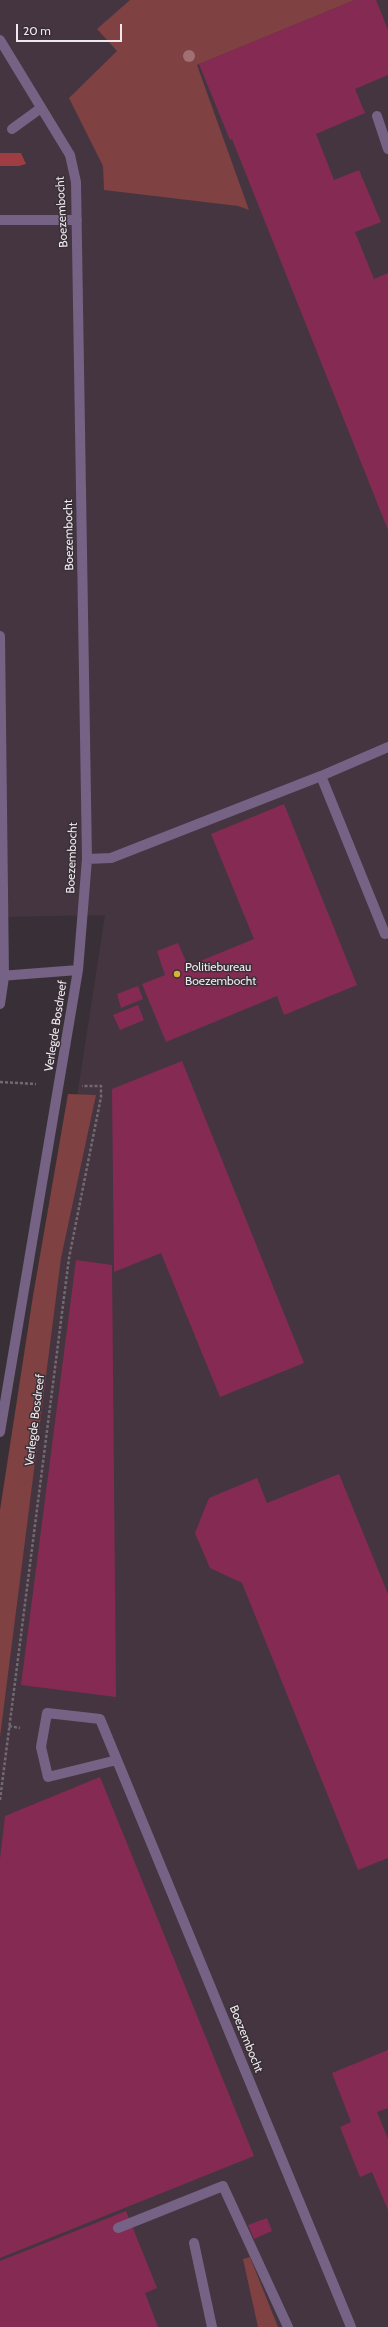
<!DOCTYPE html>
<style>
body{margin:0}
#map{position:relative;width:388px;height:2327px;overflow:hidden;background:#393037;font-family:Cabin,sans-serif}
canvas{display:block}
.scale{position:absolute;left:16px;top:24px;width:106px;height:18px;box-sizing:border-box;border:2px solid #efe9ee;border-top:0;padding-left:5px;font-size:12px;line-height:14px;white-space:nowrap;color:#efe9ee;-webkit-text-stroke:3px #393037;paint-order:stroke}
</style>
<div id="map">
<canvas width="388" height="2327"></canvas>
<div class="scale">20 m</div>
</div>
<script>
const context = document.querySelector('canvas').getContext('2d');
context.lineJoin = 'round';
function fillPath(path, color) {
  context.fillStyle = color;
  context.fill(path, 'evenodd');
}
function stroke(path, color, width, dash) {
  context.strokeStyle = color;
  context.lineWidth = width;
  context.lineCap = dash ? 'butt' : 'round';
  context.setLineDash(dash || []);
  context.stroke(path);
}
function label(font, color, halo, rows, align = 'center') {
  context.font = font + ' Cabin,sans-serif';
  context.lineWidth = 3;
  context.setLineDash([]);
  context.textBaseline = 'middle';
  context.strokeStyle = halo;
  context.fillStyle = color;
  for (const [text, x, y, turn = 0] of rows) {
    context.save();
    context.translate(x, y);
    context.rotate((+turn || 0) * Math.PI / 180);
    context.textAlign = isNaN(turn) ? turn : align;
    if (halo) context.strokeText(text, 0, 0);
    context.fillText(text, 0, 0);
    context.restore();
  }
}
const built = new Path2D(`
 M0,0H388V2327H0V1597L105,915L0,917Z`);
const green = new Path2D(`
 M130,0H355L197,65L249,210L238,206L104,190L103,166L69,98L117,51L97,29Z
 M68,1094L96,1095L61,1258L0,1737V1510L33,1296Z
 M250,2257L278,2327H258L243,2259Z`);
const forest = new Path2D(`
 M0,153H21L26,164L19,166H0Z`);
const building = new Path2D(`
 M355,0H376L388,30V75L355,89L365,113L316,134L334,180L359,170L381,222L355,232L374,279L388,273V530L232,139L230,140L199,64Z
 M284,804L357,985L284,1015L277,996L166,1042L142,984L165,975L157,951L178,943L188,966L254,939L211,834Z
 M138,986L143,999L121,1008L117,994Z
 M138,1005L144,1020L120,1030L113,1015Z
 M182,1061L304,1363L220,1397L161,1253L114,1272L112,1089Z
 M76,1260L112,1265L116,1697L21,1685Z
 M339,1474L388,1594V1858L358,1870L242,1583L210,1568L195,1533L209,1498L257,1478L267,1503Z
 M100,1777L254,2156L0,2258V1859L5,1816Z
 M388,2050V2108L377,2112L388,2139V2210L372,2172L360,2177L340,2127L351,2122L332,2073Z
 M126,2211L157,2288L145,2293L158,2327H0V2261Z
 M267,2218L272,2231L254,2239L248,2225Z`);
const path = new Path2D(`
 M0,1082L36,1084
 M9,1726L20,1728
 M0,1800L69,1258L101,1097V1086H82`);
const minor = new Path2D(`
 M0,40L70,155L76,182L87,859L78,970L0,976
 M377,116L388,149
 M12,129L41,108
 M0,220H77
 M0,636L4,977L0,1004
 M321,776L385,934L388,933
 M87,859L111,858L321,776L388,747
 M0,1432L78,970
 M117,1760L48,1777L41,1747L47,1713L100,1719L351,2327
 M118,2228L223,2186L288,2327
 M194,2243L212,2327`);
const trees = [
 [189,56]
];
const markers = [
 [177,974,4,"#d7b434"]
];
const streetNames = [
 ["Boezembocht",62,212,-93],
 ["Boezembocht",69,535,-91],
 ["Boezembocht",72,858,-88],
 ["Verlegde Bosdreef",56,1026,-81],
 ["Verlegde Bosdreef",35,1420,-83],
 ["Boezembocht",246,2039,68]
];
const poiNames = [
 ["Politiebureau",185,967],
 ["Boezembocht",185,981]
];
fillPath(built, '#443541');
fillPath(green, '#7f4141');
fillPath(forest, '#9e3e42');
fillPath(building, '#852b53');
stroke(path, '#726a71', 2.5, [3, 2]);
stroke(minor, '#756285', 10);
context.fillStyle = '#a07073';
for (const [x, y] of trees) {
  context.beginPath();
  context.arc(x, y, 6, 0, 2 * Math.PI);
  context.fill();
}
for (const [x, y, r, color] of markers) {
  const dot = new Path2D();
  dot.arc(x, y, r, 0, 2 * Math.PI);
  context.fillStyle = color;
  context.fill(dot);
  stroke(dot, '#393037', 1.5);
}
label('12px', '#efe9ee', '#393037', streetNames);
label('12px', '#efe9ee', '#393037', poiNames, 'left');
</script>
